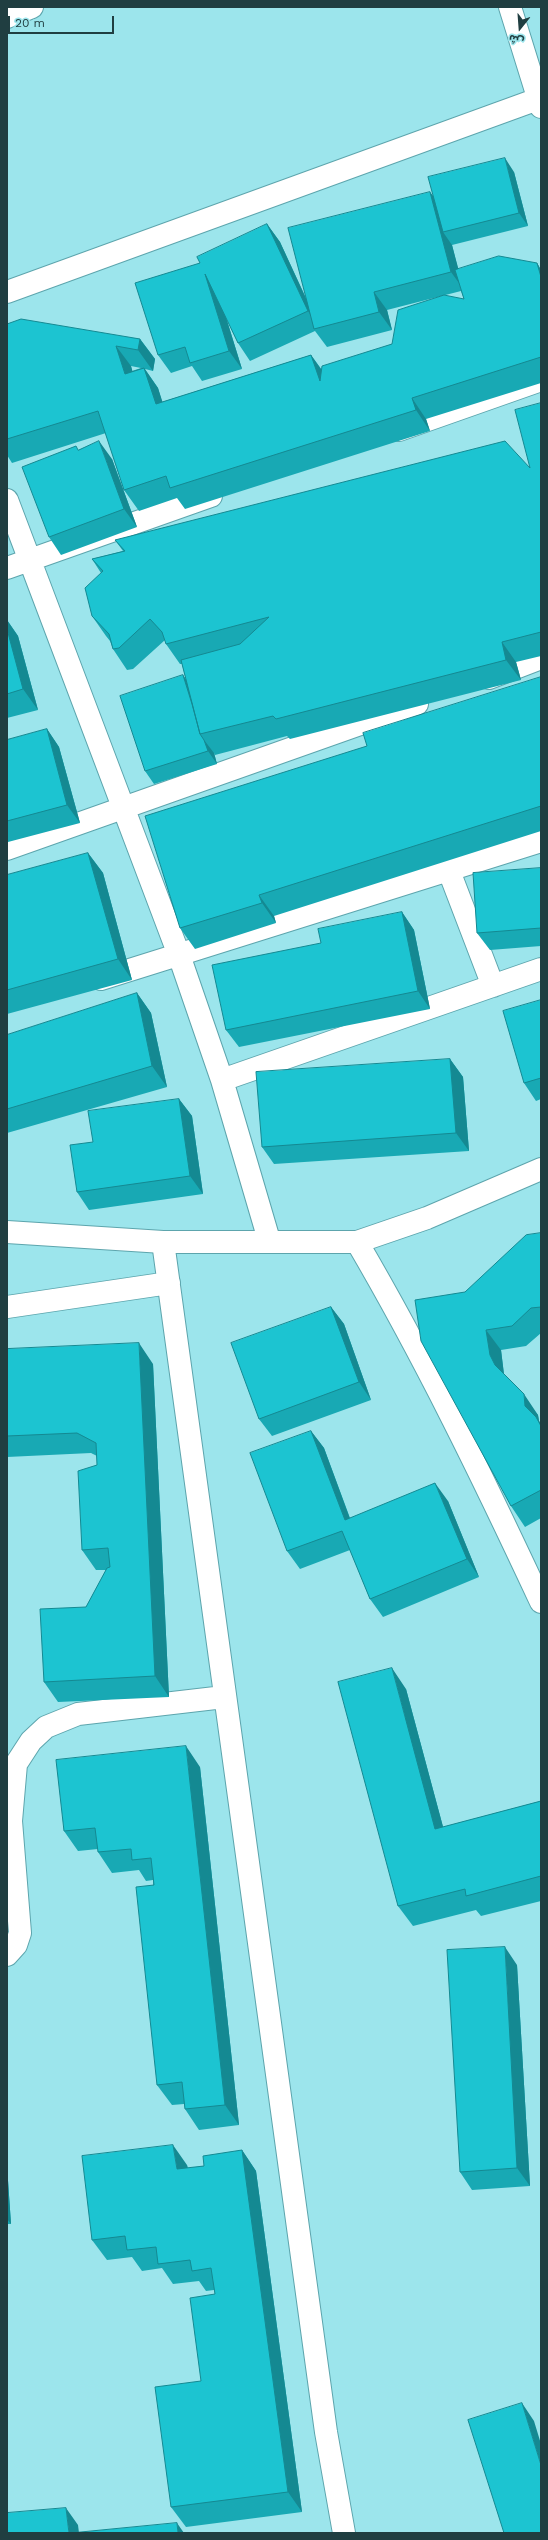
<!DOCTYPE html>
<meta charset="utf-8">
<style>
body{margin:0}
#map{position:relative;width:548px;height:2540px;overflow:hidden;background:#9ce5ec;font-family:"Work Sans","Noto Sans Arabic",sans-serif}
canvas{display:block}
.frame{position:absolute;inset:0;border:8px solid #203e41;pointer-events:none}
.north{position:absolute;left:500px;top:8px;width:40px;height:40px;-webkit-text-stroke:3px #9ce5ec;paint-order:stroke;rotate:197deg;font-size:11px;font-weight:700;line-height:16px;text-align:center;color:#203e41}
.north::after{content:'';display:block;margin:auto;width:14px;height:18px;background:#203e41;clip-path:polygon(50% 0,100% 100%,50% 72%,0 100%)}
.scale{position:absolute;left:8px;top:16px;width:106px;height:18px;box-sizing:border-box;border:2px solid #203e41;border-top:0;padding-left:5px;font-size:12px;line-height:14px;white-space:nowrap;color:#203e41;-webkit-text-stroke:3px #9ce5ec;paint-order:stroke}
</style>
<div id="map">
<canvas width="548" height="2540"></canvas>
<div class="frame"></div>
<div class="north">ش</div>
<div class="scale">20 m</div>
</div>
<script>
const context = document.querySelector('canvas').getContext('2d');
context.lineJoin = 'round';
function stroke(path, color, width, dash) {
  context.strokeStyle = color;
  context.lineWidth = width;
  context.lineCap = dash ? 'butt' : 'round';
  context.setLineDash(dash || []);
  context.stroke(path);
}
function fillPath(path, color) {
  context.fillStyle = color;
  context.fill(path, 'evenodd');
}
const minor = new Path2D(`
 M510,7L541,107
 M7,17L32,7
 M7,292L538,99
 M399,430L541,380
 M7,500L179,955L222,1080L269,1240
 M7,568L211,496
 M489,678L541,658
 M7,849L417,704
 M449,871L493,986
 M101,979L541,841
 M222,1080L541,969
 M163,1242L326,2432L344,2533
 M357,1242C425,1358 484,1480 541,1602
 M7,1307L169,1283
 M7,1955L16,1945L20,1933L11,1821L16,1764L31,1741L46,1727L78,1714L224,1697`);
const major = new Path2D(`
 M7,1232L163,1242H357L427,1218L541,1169`);
const wall = new Path2D(`
 M514,172L528,226L452,245L458,269L537,263L541,270V383L426,419L430,431L185,509L177,498L139,511L124,490L106,433L12,463L7,455V324L140,339L155,359L153,371L145,369L158,388L162,402L311,355L322,370L392,344L464,299L461,291L387,310L392,330L327,347L315,331L250,361L238,343L226,317L242,369L202,381L192,366L171,373L158,355L200,263L267,224L280,242L306,298L430,192L433,196ZM131,366L141,368L132,371Z
 M541,403V656L516,662L521,680L290,739L287,736L215,755L214,753L217,764L154,784L145,771L183,675L186,680L182,664H180L166,644L165,640L133,669L127,670L113,649L110,641L106,636L92,616L101,573L92,559L123,551L115,540L530,468Z
 M112,459L137,527L61,555L49,537Z
 M7,620L18,636L38,710L7,718Z
 M541,677V831L274,916L276,923L195,949L180,928Z
 M47,729L59,747L80,823L8,842L7,841V740Z
 M88,853L103,873L132,980L7,1014V875Z
 M541,868V946L490,950L477,933Z
 M402,912L414,930L430,1009L239,1047L226,1030L321,943Z
 M137,993L151,1013L167,1087L7,1133V1035Z
 M541,1000V1099L536,1101L524,1083Z
 M450,1059L463,1077L469,1151L274,1164L262,1147Z
 M179,1099L192,1116L203,1194L89,1210L77,1192Z
 M541,1233V1333L526,1346L501,1350L504,1374L538,1415L539,1421L541,1424V1518L525,1527L511,1506L465,1292Z
 M331,1307L344,1324L371,1400L272,1436L259,1419Z
 M7,1349L153,1364L169,1697L58,1702L44,1682L86,1607L106,1570H96L82,1550L97,1465V1456L91,1453L7,1457Z
 M311,1431L324,1448L350,1518L448,1501L479,1577L383,1617L370,1599L350,1550L300,1569L287,1551Z
 M406,1689L443,1827L541,1801V1901L481,1916L476,1910L413,1926L398,1906Z
 M200,1767L239,2125L199,2130L185,2109L184,2104L172,2105L157,2085L153,1880L146,1881L139,1870L112,1873L98,1852V1849L78,1851L64,1831Z
 M517,1965L530,2186L472,2190L460,2172Z
 M242,2150L256,2171L302,2512L186,2527L171,2507L201,2381L215,2294L214,2290L206,2291L199,2281L173,2284L162,2268L142,2271L132,2257L107,2260L92,2240L187,2165L188,2168L204,2166Z
 M7,2166L11,2224H7Z`);
const shadedWall = new Path2D(`
 M505,158L514,172L528,226L519,213Z
 M430,192L443,209V232L452,245L464,290L451,272Z
 M267,224L280,242L320,329L308,311Z
 M537,263L541,270V277Z
 M205,274L218,292L242,369L229,351Z
 M374,292L387,310L392,330L379,312Z
 M140,339L155,359L153,371L138,350Z
 M116,346L131,366L139,394L125,374Z
 M311,355L325,375L320,381Z
 M144,368L158,388L170,425L156,404Z
 M412,398L426,419L430,431L416,410Z
 M99,441L112,459L137,527L124,509Z
 M7,620L18,636L38,710L23,689L7,629Z
 M502,642L516,662L521,680L506,660Z
 M183,675L192,689L202,734Z
 M47,729L59,747L80,823L67,805Z
 M204,740L214,753L217,764L208,751Z
 M88,853L103,873L132,980L118,959Z
 M259,895L274,916L276,923L262,903Z
 M402,912L414,930L430,1009L418,991Z
 M137,993L151,1013L167,1087L152,1066Z
 M450,1059L463,1077L469,1151L456,1133Z
 M179,1099L192,1116L203,1194L190,1176Z
 M331,1307L344,1324L371,1400L359,1382Z
 M486,1330L501,1350L504,1375L495,1365L490,1355Z
 M139,1343L153,1364L169,1697L155,1676Z
 M524,1394L538,1415L539,1421L541,1424V1426L525,1406Z
 M311,1431L324,1448L357,1538L345,1520Z
 M435,1483L448,1501L479,1577L467,1559Z
 M392,1668L406,1689L449,1849L435,1829Z
 M186,1746L200,1767L239,2125L225,2105Z
 M505,1947L517,1965L530,2186L517,2168Z
 M173,2145L187,2165L191,2190L177,2169Z
 M242,2150L256,2171L302,2512L288,2492Z
 M7,2166L11,2224L7,2219Z
 M522,2403L534,2421L541,2444V2465Z
 M66,2508L78,2525L79,2533H69Z
 M177,2523L184,2533H178Z`);
const building = new Path2D(`
 M505,158L519,213L443,232L428,177Z
 M430,192L451,272L374,292L379,312L314,329L288,228Z
 M267,224L308,311L238,343L205,274L229,351L190,363L185,347L158,355L135,283L200,263L197,257Z
 M499,256L537,263L541,277V357L412,398L416,410L170,488L166,476L124,490L98,411L7,439V324L21,319L140,339L138,350L116,346L125,374L144,368L156,404L311,355L320,381L322,366L392,344L398,310L444,295L464,299L455,270Z
 M541,403V632L502,642L506,660L276,719L273,716L200,734L181,660L240,644L269,617L166,644L162,632L150,619L119,648L113,649L109,634L92,616L85,588L103,571L92,559L125,551L115,540L505,441L530,468L515,410Z
 M99,441L124,509L49,537L22,467L76,446L78,450Z
 M7,629L23,689L7,694Z
 M183,675L192,704L200,734L204,740L208,751L145,771L120,696Z
 M541,677V806L259,895L262,903L180,928L145,816L367,746L363,733Z
 M47,729L67,805L7,821V740Z
 M88,853L118,959L7,990V875Z
 M541,868V928L477,933L473,873Z
 M402,912L418,991L226,1030L212,965L321,943L318,929Z
 M137,993L152,1066L7,1109V1035Z
 M541,1000V1078L524,1083L503,1011Z
 M450,1059L456,1133L262,1147L256,1072Z
 M179,1099L190,1176L77,1192L70,1145L93,1142L88,1111Z
 M541,1233V1307L531,1308L512,1326L486,1330L490,1355L495,1365L524,1394L525,1406L536,1417L541,1426V1490L511,1506L421,1341L415,1300L465,1292L526,1235Z
 M331,1307L359,1382L259,1419L231,1343Z
 M139,1343L155,1676L44,1682L40,1609L86,1607L107,1568L110,1567L108,1548L82,1550L78,1471L97,1465L96,1443L77,1433L7,1436V1349Z
 M311,1431L345,1520L435,1483L467,1559L370,1599L342,1531L287,1551L250,1453Z
 M392,1668L435,1829L541,1801V1876L466,1896L465,1889L398,1906L338,1682Z
 M186,1746L225,2105L185,2109L182,2082L157,2085L136,1887L154,1885L151,1858L132,1860L131,1849L98,1852L95,1828L64,1831L56,1760Z
 M505,1947L517,2168L460,2172L447,1950Z
 M173,2145L177,2169L204,2166L203,2156L242,2150L288,2492L171,2507L155,2387L201,2381L190,2298L215,2294L211,2268L192,2271L190,2260L158,2264L156,2247L127,2250L125,2236L92,2240L82,2156Z
 M522,2403L541,2465V2533H504L468,2420Z
 M66,2508L69,2533H7V2513Z
 M177,2523L178,2533H71Z`);
stroke(minor, '#5da5ad', 24);
stroke(major, '#5da5ad', 24);
stroke(minor, '#fff', 22);
stroke(major, '#fff', 22);
fillPath(wall, '#18a9b4');
fillPath(shadedWall, '#148992');
fillPath(building, '#1cc4d1');
stroke(building, '#148992', 1);
</script>
